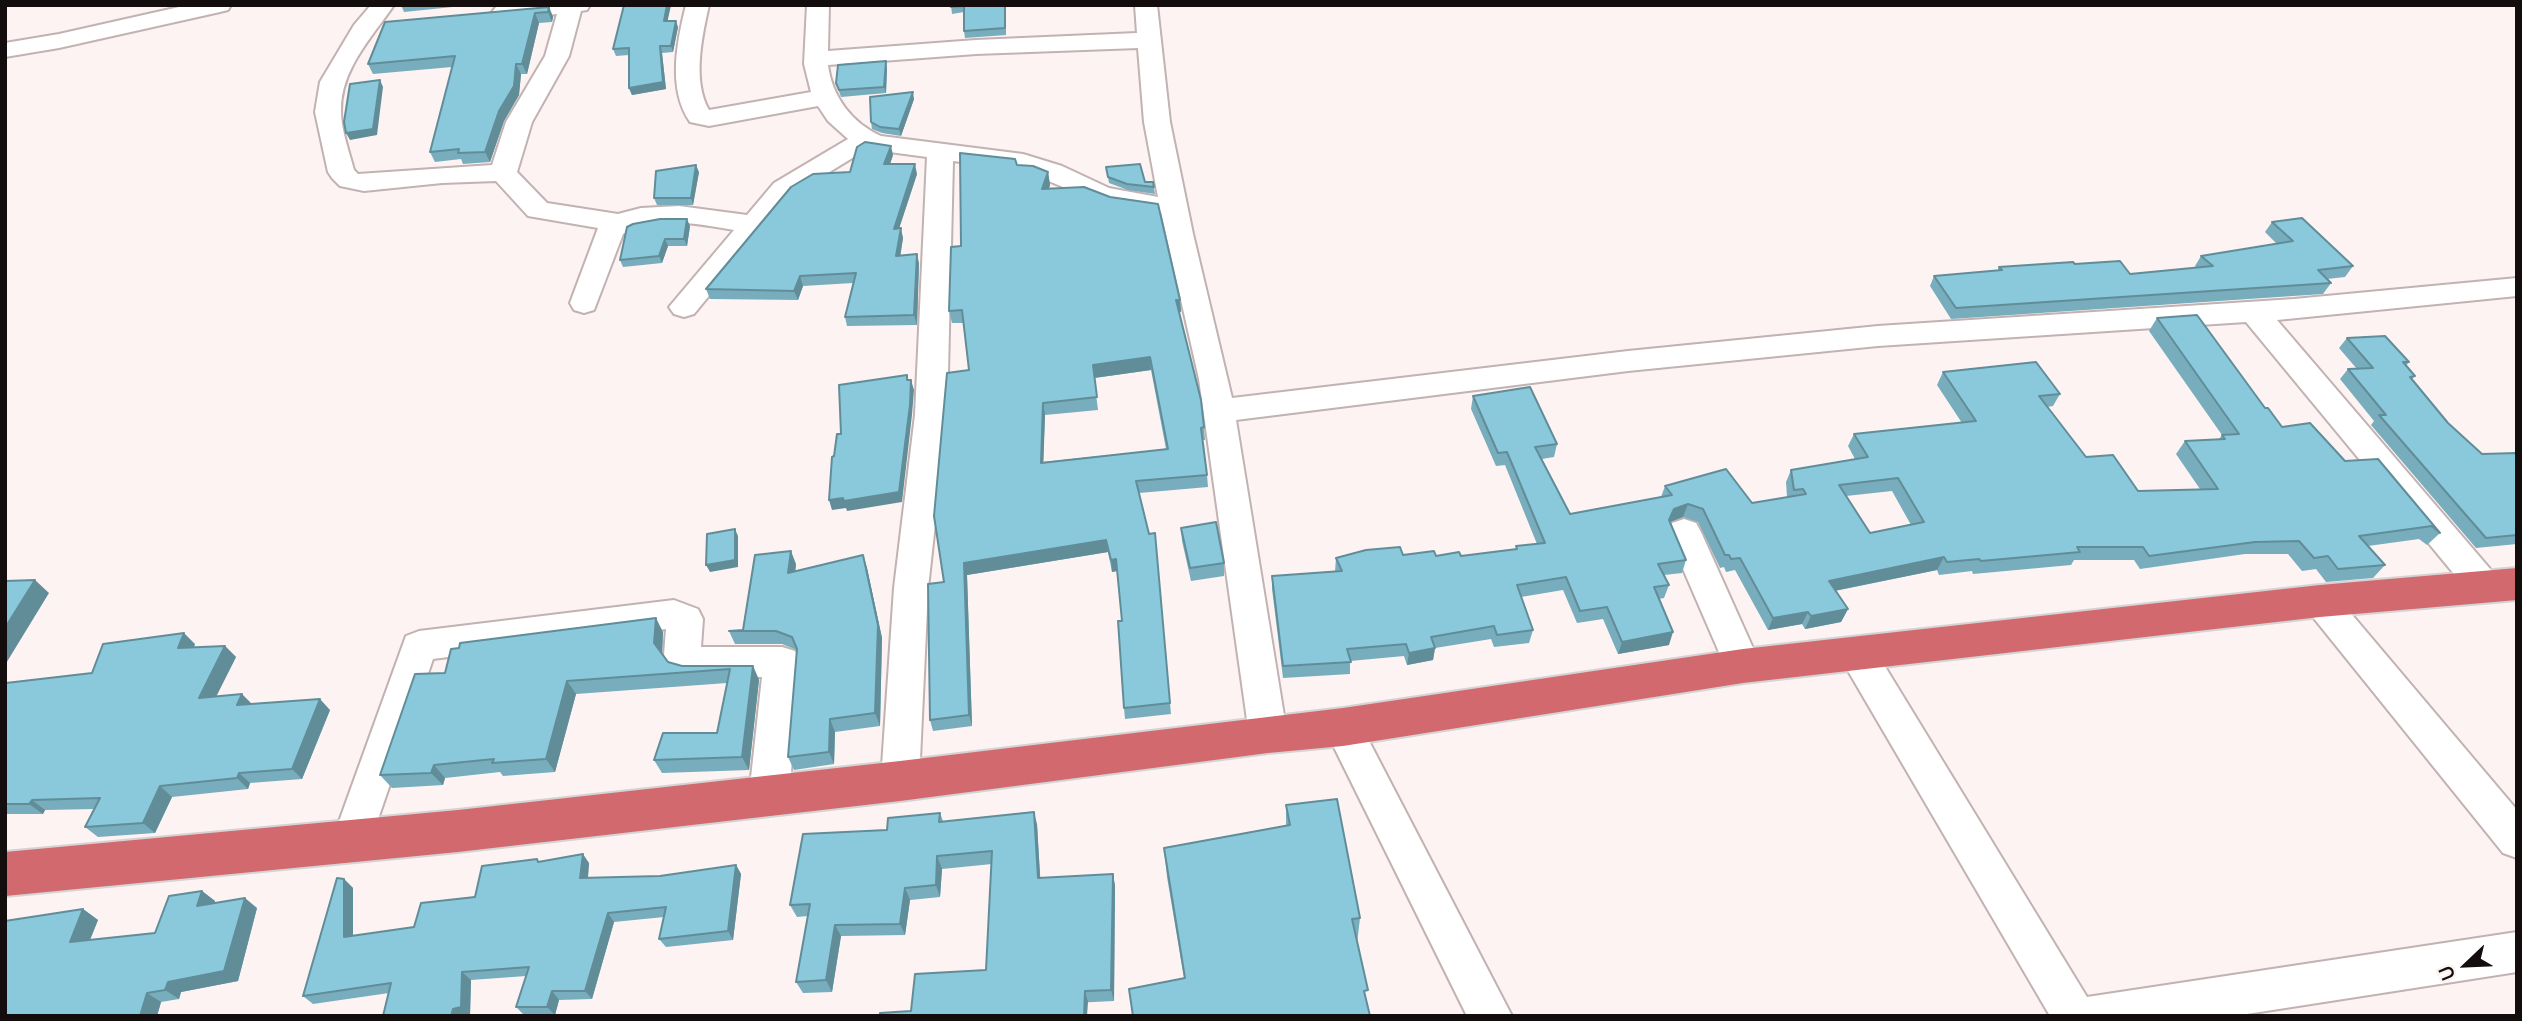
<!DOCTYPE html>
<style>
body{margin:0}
#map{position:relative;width:2522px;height:1021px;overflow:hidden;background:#fdf3f3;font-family:Manrope,sans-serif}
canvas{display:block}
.frame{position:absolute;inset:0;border:7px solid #130d0d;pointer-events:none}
.north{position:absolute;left:2431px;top:930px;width:70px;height:70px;-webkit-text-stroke:5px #fdf3f3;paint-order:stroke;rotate:247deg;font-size:19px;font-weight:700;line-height:28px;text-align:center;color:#130d0d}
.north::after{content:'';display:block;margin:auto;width:24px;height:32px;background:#130d0d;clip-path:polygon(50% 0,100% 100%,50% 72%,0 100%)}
</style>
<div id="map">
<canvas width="2522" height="1021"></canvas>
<div class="frame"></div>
<div class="north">U</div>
</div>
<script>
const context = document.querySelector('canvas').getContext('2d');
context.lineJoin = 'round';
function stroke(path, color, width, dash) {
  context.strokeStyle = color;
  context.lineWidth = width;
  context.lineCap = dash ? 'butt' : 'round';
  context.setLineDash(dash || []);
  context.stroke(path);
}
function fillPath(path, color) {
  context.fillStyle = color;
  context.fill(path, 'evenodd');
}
const minor = new Path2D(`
 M188,5H231L228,10L220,12L59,48L5,57V43L59,34Z
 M371,5H394C372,37 340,70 341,111C341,130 349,151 354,170L358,174L492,165L506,122L545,56L557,14L504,19L496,17L492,12L496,7L503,5H590L587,10L581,11L569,56L532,122L517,172L547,203L618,214L641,208L679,206L747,215L774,183L848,139L828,121L818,106L709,126L690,122C667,89 677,41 686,5H709C702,36 692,81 709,110L811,92L804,64L807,5H829L828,51L976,40L1137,33L1135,5H1157L1170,122L1193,234L1232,398L1628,351L1878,326L2294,299L2517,278V296L2277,320L2497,577L2502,587L2497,597L2485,601L2473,597L2246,322L1878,346L1628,371L1236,420L1287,734L1281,745L1268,750L1255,745L1249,734L1199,379L1161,212L1112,207L1019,169L953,161L947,415L928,588L919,781L914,793L900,798L886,793L881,781L894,588L915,415L927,157L867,149L792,195L694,314L684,317L674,314L669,307L734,230C699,224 655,215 623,234L594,310L584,313L574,310L570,303L598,228L528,216L496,181L442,183L364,191L340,186L332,178L328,172L315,112L320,82L354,25ZM1138,48L1144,122L1158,197L1109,188L1062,166L1023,154L881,136C852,123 832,97 828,65L976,54Z
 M1684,519L1696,523L1701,532L1761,666L1756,677L1743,681L1730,677L1725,666L1667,532L1672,523Z
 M2320,587L2332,591L2517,810V858L2503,853L2308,611L2302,601L2308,591Z
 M674,600L698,609L703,619L701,647H782L795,651L800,662L789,796L783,808L769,813L755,808L749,796L762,677H689L676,673L664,655L666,629L433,659L366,854L352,859L338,854L332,841L406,636L419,631Z
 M1857,638L1870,642L2087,997L2517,932V972L2234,1016H2050L1844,664L1839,653L1844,642Z
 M1343,711L1356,716L1512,1016H1467L1324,727L1330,716Z`);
const highway = new Path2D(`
 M2517,568V600L2320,617L1743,683L1343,746L1268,753L900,801L458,852L5,896V852L458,810L900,761L1343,708L1743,649L2320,585Z`);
const wall = new Path2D(`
 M401,5H472L404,12Z
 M624,5H671L667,21L678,27L673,52L662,53L666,89L632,95L629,88V55L616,56L613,49Z
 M951,5H1006V35L965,38L964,31V12L952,14Z
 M549,7L553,17L552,22L539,23L527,74H521L519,95L504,121L490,162L463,164L461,159L435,162L430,152L452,67L373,74L368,64Z
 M887,68L886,93L841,97L836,83Z
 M914,99L901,136L882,133L872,129L871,122Z
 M893,155L890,164L917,174L899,228L903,238L900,255L919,263L917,325L847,326L845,317L853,283L803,286L798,300L710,299L706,289L850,172Z
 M1017,165L1048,172L1050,185L1049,189L1180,300L1181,312H1179L1204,427L1205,440H1202L1207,475L1208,487L1139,493L1149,534L1155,533L1171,714L1125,719L1124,708L1122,621L1117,571L1112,572L1108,552L967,575L972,726L933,731L930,720L944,582L969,370L964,323H952L949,311L961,246ZM1151,370L1166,449L1043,462L1045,415L1098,410L1094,378Z
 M1106,167L1145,182H1153L1155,194L1128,190L1109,183Z
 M699,172L693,205H657L654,198Z
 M2272,222L2353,266L2345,277L2327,279L2331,283L2323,294L1951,319L1930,286L1934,276L1997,271L1999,267L2130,274L2196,268L2195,266L2201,256L2277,244L2265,232Z
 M690,226L687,246H668L662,263L623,267L620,260Z
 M2157,318L2265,408L2282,427L2345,461L2378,459L2440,533L2427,545L2419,539L2368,546L2385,565L2373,578L2326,582L2316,569L2302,571L2288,554H2245L2140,569L2134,560H2074L2071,565L1973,574L1972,571L1939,575L1937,570L1835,591L1848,609L1841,622L1805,629L1802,624L1768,630L1735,570L1726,572L1724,567L1720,568L1698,522L1683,517L1670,522L1686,560L1682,573L1664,575L1669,585L1664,598L1659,599L1669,645L1618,654L1603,619L1577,623L1563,590L1521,597L1533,630L1529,643L1494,647L1491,639L1435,648L1433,660L1407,665L1404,656L1350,661V674L1283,678L1272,589V576L1335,572L1336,558L1403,555L1461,556L1516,550V546L1537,544L1505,465L1496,466L1471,409L1473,396L1557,444L1554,457L1542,459L1570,514L1661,497L1665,486L1752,503L1787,497L1786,482L1791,470L1855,459L1848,446L1854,434L1962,423L1937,385L1943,372L2060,394L2053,406L2047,407L2086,457L2138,491L2200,489L2176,454L2185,441L2219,439L2222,435L2149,331ZM1892,491L1911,525L1870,533L1846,496Z
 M2347,338L2409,362L2406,366L2415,376L2412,379L2448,423L2482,454L2517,453V544L2476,548L2371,425L2374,421L2340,379L2348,369H2357L2339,348Z
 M1181,528L1224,563V576L1191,581L1182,541Z
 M863,555L867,568L882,638L880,726L835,732L834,764L794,770L788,757L797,650L782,644H735L729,631L743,630L796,564L795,571Z
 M663,632L662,654L668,662L682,666H753L759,680L749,770L662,773L654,760L717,733L727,683L576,694L555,772L503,776L500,772L445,778L443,785L392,788L380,775L445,673Z
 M195,644L194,647L225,646L236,657L216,696L252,704L330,710L302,779L250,783L248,789L172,797L155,833L98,837L85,827L95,809L45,810L43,814H5V685L92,673Z
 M1286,805L1360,918L1357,944L1184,978L1167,877L1164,848L1286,826Z
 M940,813L943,821L1037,824L1040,878L1113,874L1115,886L1114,1001L911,1011L986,970L992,864L942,869L940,897L910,900L905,935L841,936L832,992L803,993L796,982L808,916L797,917L790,905L887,830Z
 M540,862L589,863L588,878L660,876L736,865L741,874L733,940L666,947L659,939L664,917L614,922L592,999L559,1000L555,1015H524L516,1007L526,976L471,980L470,1015L467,1016H383L389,993L313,1004L303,996L344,879L353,888V936L414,927Z
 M202,891L215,901L214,903L257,908L238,981L181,992L179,999L161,1002L157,1016H5L83,909L98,920L90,940L155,933Z`);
const shadedWall = new Path2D(`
 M667,5H671L666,28L664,21Z
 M549,7L553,17L552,22L548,12Z
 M535,13L539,23L527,74L522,64Z
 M676,21L678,27L673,52L671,46Z
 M660,46L662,53L666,89L632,95L629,88Z
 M886,61L887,68L886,93L884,87Z
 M516,64L521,74L519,95L504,121L490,162L485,152L499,111Z
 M380,80L383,87L377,135L350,140L346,133Z
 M913,92L914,99L901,136L899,129Z
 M891,146L893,155L887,173L884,164Z
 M915,164L917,174L896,238L894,229Z
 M696,165L699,172L693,205L691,198Z
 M1048,172L1050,185L1044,202L1042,189Z
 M687,219L690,226L687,246L684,239Z
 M901,228L903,238L899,265L896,256Z
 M665,239L668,246L662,263L659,256Z
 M917,254L919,263L917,325L914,315Z
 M800,276L803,286L798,300L794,291Z
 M1176,300H1180L1181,312L1177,313Z
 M1150,357L1151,370L1094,378L1093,365Z
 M911,380L914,390L912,415L902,502L847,511L846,508L832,510L829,500Z
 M1043,403L1045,415L1043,475L1041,463Z
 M1688,504L1683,517L1670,522L1669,520L1674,509Z
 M735,529L738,536V567L710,572L706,565Z
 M1106,540L1108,552L967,575L972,726L969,715L964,563Z
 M791,551L796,564L794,586L788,573Z
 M863,555L867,568L882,638L880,726L875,713Z
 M1944,557L1937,570L1823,593L1829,581Z
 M1116,559L1117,571L1112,572L1111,560Z
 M35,580L49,593L5,665V628Z
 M1848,609L1841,622L1805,629L1811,616Z
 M1808,612L1802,624L1768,630L1773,618Z
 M656,618L663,632L662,656L654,643Z
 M1673,632L1669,645L1618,654L1622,642Z
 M184,633L195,644L189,659L178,648Z
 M225,646L236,657L210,709L199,698Z
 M1435,648L1433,660L1407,665L1409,653Z
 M753,666L759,680L749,770L742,757Z
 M567,681L576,694L555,772L546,759Z
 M242,694L252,704L237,705Z
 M320,699L330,710L302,779L292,769Z
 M830,719L835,732L834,764L829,752Z
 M434,765L445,778L443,785L431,773Z
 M239,773L250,783L248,789L237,778Z
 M160,786L172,797L155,833L143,823Z
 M32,800L45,810L43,814L29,804Z
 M1034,812L1037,824L1041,890L1038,878Z
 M583,854L589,863L587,887L580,878Z
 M937,856L942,869L940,897L936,885Z
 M736,865L741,874L733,940L728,931Z
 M1113,874L1115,886L1114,1001L1111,990Z
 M344,879L353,888V946L344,937Z
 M905,888L910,900L905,935L900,924Z
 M202,891L215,901L210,916L197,906Z
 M245,898L257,908L238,981L181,992L179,999L165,990L168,982Z
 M83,909L98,920L85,952L70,942Z
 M608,913L614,922L592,999L585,991Z
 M835,925L841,936L832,992L826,980Z
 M462,972L471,980L470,1015L451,1016Z
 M552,991L559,1000L555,1015L547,1007Z
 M1085,991L1088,1002L1087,1016H1084Z
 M147,993L161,1002L157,1016H140Z`);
const building = new Path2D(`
 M624,5H667L664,21H676L671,46H660L663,82L629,88V48L613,49Z
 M951,5H1005V28L964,31V6L951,7Z
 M549,7L548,12L535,13L522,64H516L514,86L499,111L485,152L458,153L459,149L430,152L455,56L368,64L385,22Z
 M886,61L884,87L839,90L836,83L838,65Z
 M380,80L373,129L346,133L344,122L350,84Z
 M913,92L899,129L880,127L871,122L870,97Z
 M865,142L891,146L884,164H915L894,229L901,228L896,256L917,254L914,315L845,317L856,273L800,276L794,291L706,289L791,187L813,174L850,172L857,147Z
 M960,153L1015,159L1017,165L1033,166L1048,172L1042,189L1084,187L1110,197L1158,204L1180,300H1176L1201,400L1204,427L1201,428L1207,475L1136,481L1149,534L1155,533L1170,703L1124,708L1118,621H1122L1116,559L1111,560L1106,540L964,563L969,715L930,720L928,584L944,582L934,516L947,373L969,370L962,310L949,311L951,247L961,246ZM1150,357L1168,449L1041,463L1043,403L1097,397L1093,365Z
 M1140,164L1145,182H1153L1154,187L1127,184L1108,177L1106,167Z
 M696,165L691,198H654L656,171Z
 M2302,218L2353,266L2318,270L2331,283L1956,308L1934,276L2002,270L1999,267L2073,262L2075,264L2120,261L2130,274L2213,266L2201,256L2293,241L2272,222Z
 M660,219H687L684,239H665L659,256L620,260L627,227L633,224Z
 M2197,315L2265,408H2268L2282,427L2310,423L2345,461L2378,459L2440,533L2432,526L2359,536L2385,565L2338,569L2328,556L2314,558L2299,541L2255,542L2149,556L2143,547H2077L2080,552L1981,561L1979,559L1947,562L1944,557L1829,581L1848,609L1811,616L1808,612L1773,618L1740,558L1731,559L1729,555H1725L1703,509L1688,504L1674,509L1669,520L1686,560L1658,564L1669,585L1654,587L1673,632L1622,642L1607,607L1580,611L1566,577L1517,585L1533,630L1497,635L1494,626L1431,637L1435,648L1409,653L1406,644L1347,649L1351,662L1283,666L1272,576L1342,571L1336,558L1366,550L1400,547L1403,555L1434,551L1436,556L1459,552L1461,556L1517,549L1516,546L1545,543L1507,452L1498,453L1473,396L1530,387L1557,444L1535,447L1570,514L1672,495L1665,486L1726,469L1752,503L1806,494L1803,489L1794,490L1791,470L1868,457L1854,434L1976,421L1943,372L2036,362L2060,394L2039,396L2086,457L2113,455L2138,491L2218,489L2185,441L2225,439L2222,435L2239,434L2157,318ZM1898,478L1924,522L1870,533L1839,485Z
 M2385,336L2409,362H2403L2415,376L2410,377L2448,423L2482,454L2517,453V535L2486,538L2379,415H2386L2348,369L2373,368L2347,338Z
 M907,375V380H911L910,405L899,492L844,501L843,498L829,500L832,457L834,456L837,434H841L839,385Z
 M1216,522L1224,563L1190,568L1181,528Z
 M735,529V560L706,565L707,534Z
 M791,551L788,573L863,555L878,625L875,713L830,719L829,752L788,757L797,649L792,637L776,631H729L743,630L755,555Z
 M35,580L5,628V581Z
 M656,618L654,643L668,662L682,666H753L742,757L654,760L663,733H717L730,669L567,681L546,759L492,763L494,759L434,765L431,773L380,775L415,674L445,673L451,649L459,648L460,643Z
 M184,633L178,648L225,646L199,698L242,694L237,705L320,699L292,769L239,773L237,778L160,786L143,823L85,827L100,798L32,800L29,804H5V685L6,683L92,673L103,644Z
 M1337,799L1360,918L1352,919L1368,990L1364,991L1370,1016H1133L1129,989L1185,978L1164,848L1290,825L1286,805Z
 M1034,812L1038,878L1113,874L1111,990L1085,991L1084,1016H880V1013L911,1011L915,974L986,970L992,851L937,856L936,885L905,888L900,924L835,925L826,980L796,982L810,904L790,905L803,834L887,830L888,818L940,813L939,822Z
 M583,854L580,878L660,876L736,865L728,931L659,939L666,907L608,913L585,991H552L547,1007H516L529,967L462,972L461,1007L453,1009L451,1016H383L391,983L303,996L337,878L344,879V937L414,927L421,903L475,897L482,866L537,859L538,862Z
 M202,891L197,906L245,898L224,971L168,982L165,990L147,993L140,1016H5V921L83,909L70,942L155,933L169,896Z`);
stroke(minor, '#c2b2b2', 4);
stroke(highway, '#d5d3d3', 4);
fillPath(minor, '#fff');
fillPath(highway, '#d1696e');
fillPath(wall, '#77adbc');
fillPath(shadedWall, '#618d99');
fillPath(building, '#8ac9db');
stroke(building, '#618d99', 2);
</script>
